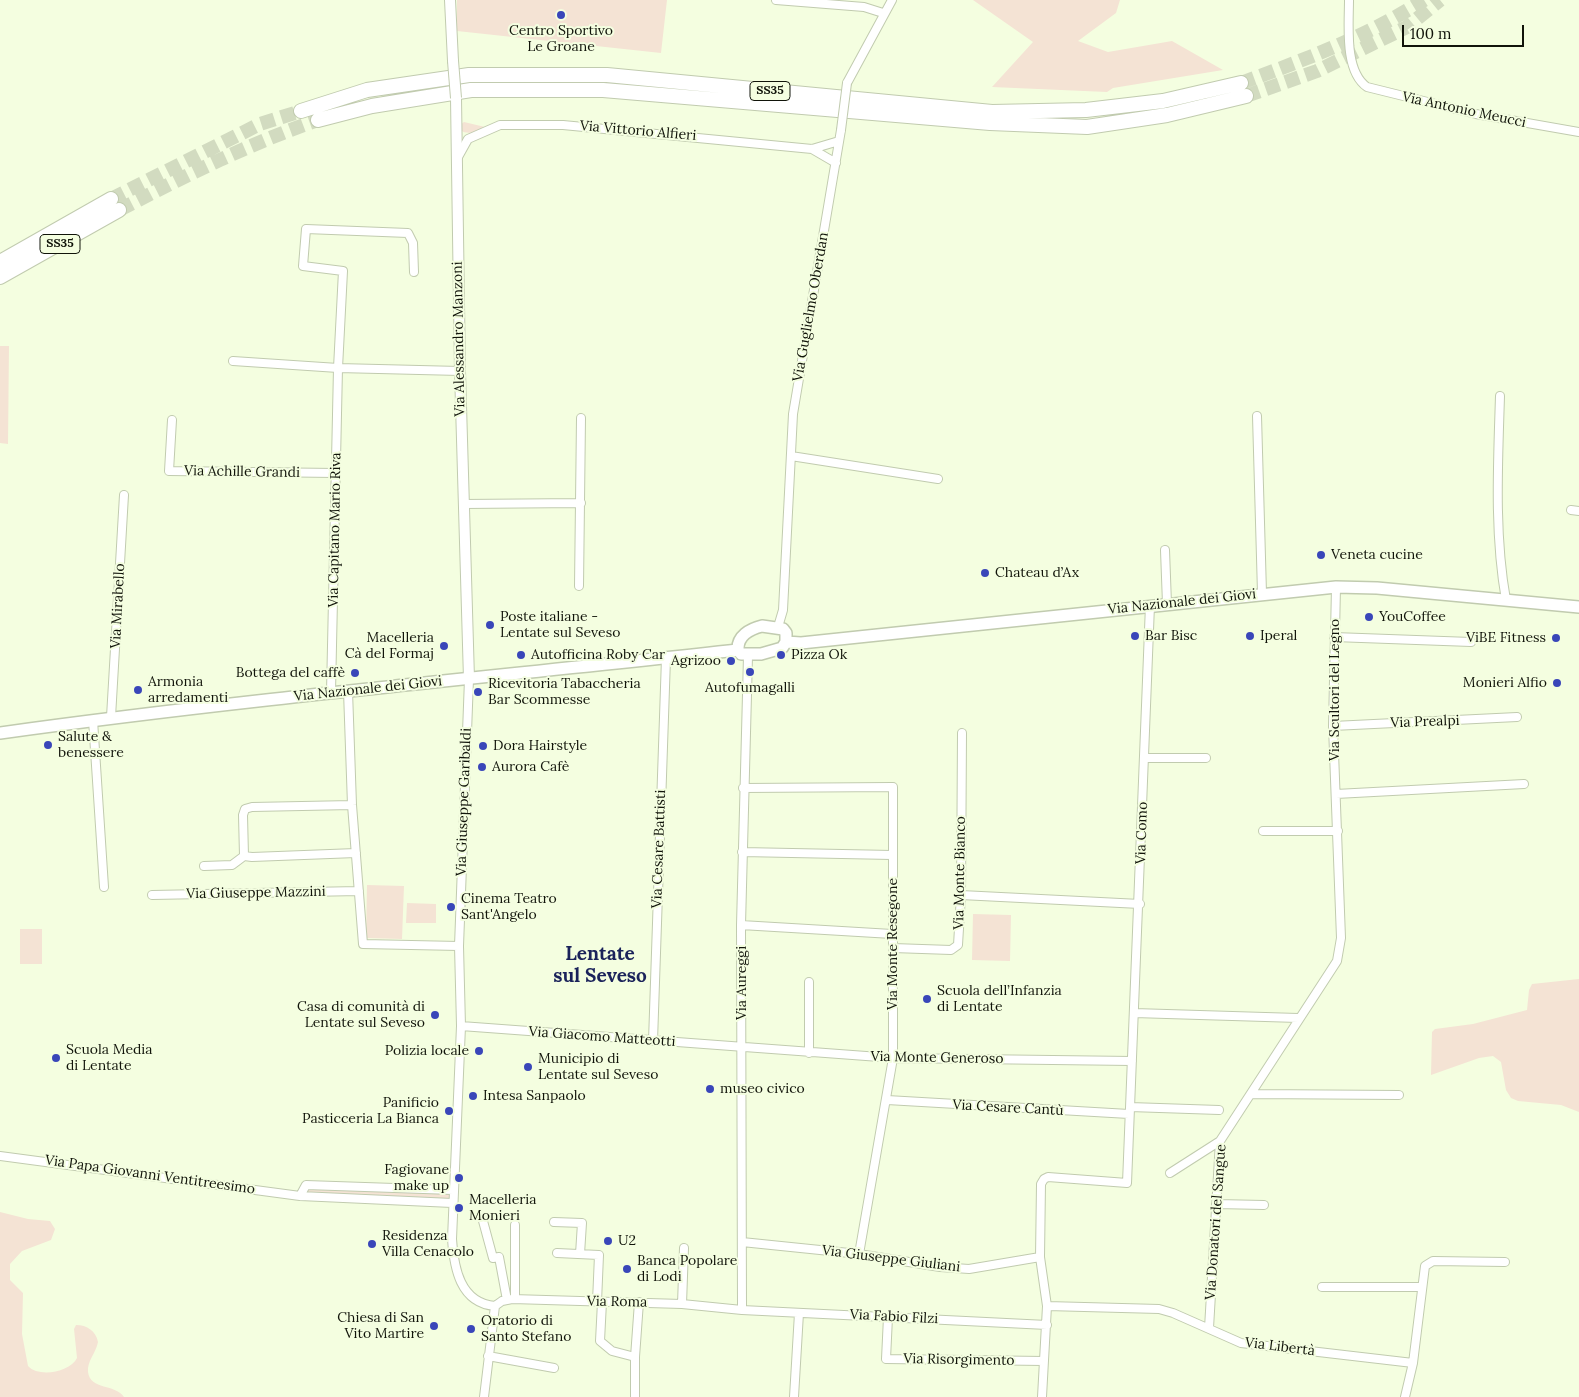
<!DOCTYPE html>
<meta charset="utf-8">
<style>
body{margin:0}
#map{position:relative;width:1579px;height:1397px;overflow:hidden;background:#f4fee0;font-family:Lora,serif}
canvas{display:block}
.scale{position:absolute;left:1402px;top:25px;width:122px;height:22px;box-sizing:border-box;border:2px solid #11140a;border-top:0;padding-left:6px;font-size:15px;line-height:18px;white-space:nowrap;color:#11140a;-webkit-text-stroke:4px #f4fee0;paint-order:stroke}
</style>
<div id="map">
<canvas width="1579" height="1397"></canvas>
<div class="scale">100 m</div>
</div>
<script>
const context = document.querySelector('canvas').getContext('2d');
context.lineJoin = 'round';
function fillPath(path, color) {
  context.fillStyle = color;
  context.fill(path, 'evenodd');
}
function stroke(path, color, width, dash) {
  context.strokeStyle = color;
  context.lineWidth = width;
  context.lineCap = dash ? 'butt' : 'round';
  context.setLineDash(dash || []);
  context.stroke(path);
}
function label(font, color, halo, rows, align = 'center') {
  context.font = font + ' Lora,serif';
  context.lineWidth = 4;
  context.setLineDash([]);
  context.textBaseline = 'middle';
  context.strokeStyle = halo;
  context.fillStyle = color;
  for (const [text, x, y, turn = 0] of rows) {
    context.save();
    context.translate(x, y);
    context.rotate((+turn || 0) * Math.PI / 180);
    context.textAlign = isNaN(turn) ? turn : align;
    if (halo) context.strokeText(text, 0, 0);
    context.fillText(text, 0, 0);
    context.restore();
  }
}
const green = new Path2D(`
 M457,0H667L661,53L457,31Z
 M973,0H1120L1116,13L1078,41L1108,52L1172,41L1223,70L1113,88L1107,92L992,87L1033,42Z
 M464,122L485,127C476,131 469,136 460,130V125Z
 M0,346H9L8,444L0,443Z
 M367,885L404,886L402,939L366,938Z
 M407,903L436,904V923H406Z
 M973,914L1011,915L1010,961L972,960Z
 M20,929H42V964H20Z
 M1579,979V1112L1561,1105L1518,1101L1511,1098L1506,1090L1501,1062L1493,1056L1479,1058L1431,1075L1432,1032L1435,1029L1473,1024L1527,1010L1529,990L1532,984Z
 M307,1189L450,1194V1199L307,1193Z
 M0,1212L28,1219L50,1221L55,1229L51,1240L22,1251L10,1264V1280L23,1293L22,1334L28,1366C39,1378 70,1372 77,1358L74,1329L76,1325C87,1325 96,1331 98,1342C96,1353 87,1361 88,1372C90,1390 116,1384 124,1397H0Z`);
const trunkTunnel = new Path2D(`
 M1241,83C1304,60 1368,36 1424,0
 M1246,96L1317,71L1407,27L1440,0
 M111,199L260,124L301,111
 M119,210C187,175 246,145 318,120`);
const minor = new Path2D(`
 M776,0L864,7L883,13
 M1349,0C1349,25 1344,71 1367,87L1476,114L1579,132
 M847,83L892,0
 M812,149L836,163
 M458,157L468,139L500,125H563L812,149L839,141
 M233,361L338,368L460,371
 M1500,396C1498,463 1494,533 1506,600
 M1257,416L1262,593
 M172,420L169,471L336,473
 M791,456L938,479
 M463,504L581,503
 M1571,510L1579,511
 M1165,550L1167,604
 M579,586L581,418
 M778,627L783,610L793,414L841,130
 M1334,637L1471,642
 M469,679L459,946L461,1026L452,1239C454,1268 460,1303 495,1306
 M348,691L352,805L363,944L459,946
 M331,692L338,368L343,271L303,266L306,229L408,233L413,243L414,272
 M111,717L124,495
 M93,720L104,887
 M1333,726L1517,717
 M1145,758H1206
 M743,788L893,787V1058L859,1254
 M1336,794L1524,784
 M1263,831H1338
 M742,852L892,855
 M244,856L243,815L245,809L252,807L352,805
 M244,856L252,857L356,853
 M204,866L232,865L244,856
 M152,895L359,891
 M961,895L1140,904
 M741,925L892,934
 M893,948L951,950L958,945L961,895L962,733
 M1134,1013L1298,1018
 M461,1026L893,1058L1132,1061
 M653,1041L666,658
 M809,1053V982
 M1252,1094L1399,1095
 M887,1100L1129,1114
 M1130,1107L1219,1110
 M0,1156L300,1196L452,1203
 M1170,1173L1220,1141
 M300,1196L306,1185L453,1190
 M1216,1204L1264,1205
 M483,1221L493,1258L499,1257L507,1300
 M554,1222L582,1223L580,1254
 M742,1242L859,1254L940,1267L969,1269L1040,1257
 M557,1253L599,1255L597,1302
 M1322,1287H1422
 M515,1299V1225
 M602,1302L600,1341L612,1351L635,1357
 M682,1304L684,1248
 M495,1306L502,1301L512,1299L682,1304L742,1310L1047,1325
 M1047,1306L1159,1309L1173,1313L1241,1343L1413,1363
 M742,1310L741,925L748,656
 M888,1317L886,1359L1044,1361
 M1209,1328L1220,1141L1337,961L1341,938L1333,726L1336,587
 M488,1356L554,1368
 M484,1397L495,1306
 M635,1397V1357L639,1302
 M794,1397L799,1313
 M1042,1397L1047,1306L1040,1257L1041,1184L1044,1179L1048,1177L1127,1183L1150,605
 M1405,1397L1413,1363L1425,1266L1433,1261L1505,1262`);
const tertiary = new Path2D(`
 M450,0L453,61
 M456,98L460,371L469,679`);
const secondary = new Path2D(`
 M762,626L783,629L786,633V642L782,648L761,654H741L738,650C737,636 750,629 762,626Z
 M786,642L801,643L1336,587L1377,588L1579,607
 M0,733C245,699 492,677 738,650`);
const trunk = new Path2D(`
 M301,111L367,90L469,75H607L992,112L1086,110L1163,101L1241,83
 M318,120L372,106L471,90H603L990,123L1087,127L1167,115L1246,96
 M0,262L111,199
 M0,277L119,210`);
const minorBridge = new Path2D(`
 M841,130L847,83`);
const tertiaryBridge = new Path2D(`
 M453,61L456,98`);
const markers = [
 [561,15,5,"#3946b9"],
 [1321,555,5,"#3946b9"],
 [985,573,5,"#3946b9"],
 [1369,617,5,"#3946b9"],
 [490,625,5,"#3946b9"],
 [1135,636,5,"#3946b9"],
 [1250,636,5,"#3946b9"],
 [1556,638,5,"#3946b9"],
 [444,646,5,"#3946b9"],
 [521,655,5,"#3946b9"],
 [781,655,5,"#3946b9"],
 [731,661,5,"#3946b9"],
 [750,672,5,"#3946b9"],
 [355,673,5,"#3946b9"],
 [1557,683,5,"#3946b9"],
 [138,690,5,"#3946b9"],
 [478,692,5,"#3946b9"],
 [48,745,5,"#3946b9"],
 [483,746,5,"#3946b9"],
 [482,767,5,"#3946b9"],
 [451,907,5,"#3946b9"],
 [927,999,5,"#3946b9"],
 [435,1015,5,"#3946b9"],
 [479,1051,5,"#3946b9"],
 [56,1058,5,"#3946b9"],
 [528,1067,5,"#3946b9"],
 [710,1089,5,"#3946b9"],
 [473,1096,5,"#3946b9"],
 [449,1111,5,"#3946b9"],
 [459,1178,5,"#3946b9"],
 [459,1208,5,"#3946b9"],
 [608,1241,5,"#3946b9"],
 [372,1244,5,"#3946b9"],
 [627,1269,5,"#3946b9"],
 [434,1326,5,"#3946b9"],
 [471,1329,5,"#3946b9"]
];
const shields = [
 [770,91,40],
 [60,244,40]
];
const shieldNames = [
 ["SS35",770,91],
 ["SS35",60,244]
];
const poiNames = [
 ["Centro Sportivo",561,31,"center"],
 ["Le Groane",561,47,"center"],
 ["Veneta cucine",1331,555],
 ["Chateau d’Ax",995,573],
 ["Poste italiane -",500,617],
 ["Lentate sul Seveso",500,633],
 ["YouCoffee",1379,617],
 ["Bar Bisc",1145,636],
 ["Iperal",1260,636],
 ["Macelleria",434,638,"right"],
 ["Cà del Formaj",434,654,"right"],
 ["ViBE Fitness",1546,638,"right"],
 ["Autofficina Roby Car",531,655],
 ["Pizza Ok",791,655],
 ["Agrizoo",721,661,"right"],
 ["Bottega del caffè",345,673,"right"],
 ["Armonia",148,682],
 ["arredamenti",148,698],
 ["Monieri Alfio",1547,683,"right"],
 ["Ricevitoria Tabaccheria",488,684],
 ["Bar Scommesse",488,700],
 ["Autofumagalli",750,688,"center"],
 ["Salute &",58,737],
 ["benessere",58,753],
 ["Dora Hairstyle",493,746],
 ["Aurora Cafè",492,767],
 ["Cinema Teatro",461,899],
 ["Sant'Angelo",461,915],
 ["Scuola dell’Infanzia",937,991],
 ["di Lentate",937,1007],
 ["Casa di comunità di",425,1007,"right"],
 ["Lentate sul Seveso",425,1023,"right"],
 ["Scuola Media",66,1050],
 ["di Lentate",66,1066],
 ["Polizia locale",469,1051,"right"],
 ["Municipio di",538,1059],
 ["Lentate sul Seveso",538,1075],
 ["museo civico",720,1089],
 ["Intesa Sanpaolo",483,1096],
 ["Panificio",439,1103,"right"],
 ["Pasticceria La Bianca",439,1119,"right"],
 ["Fagiovane",449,1170,"right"],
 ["make up",449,1186,"right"],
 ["Macelleria",469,1200],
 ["Monieri",469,1216],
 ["Residenza",382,1236],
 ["Villa Cenacolo",382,1252],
 ["U2",618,1241],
 ["Banca Popolare",637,1261],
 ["di Lodi",637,1277],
 ["Chiesa di San",424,1318,"right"],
 ["Vito Martire",424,1334,"right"],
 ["Oratorio di",481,1321],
 ["Santo Stefano",481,1337]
];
const streetNames = [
 ["Via Antonio Meucci",1464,110,12],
 ["Via Vittorio Alfieri",638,131,5],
 ["Via Guglielmo Oberdan",811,307,-80],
 ["Via Alessandro Manzoni",459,339,-91],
 ["Via Achille Grandi",242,472,1],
 ["Via Capitano Mario Riva",335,530,-89],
 ["Via Nazionale dei Giovi",1182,602,-6],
 ["Via Mirabello",118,606,-87],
 ["Via Nazionale dei Giovi",368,689,-6],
 ["Via Scultori del Legno",1335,690,-90],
 ["Via Prealpi",1425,722,-2],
 ["Via Giuseppe Garibaldi",464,802,-88],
 ["Via Como",1142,833,-88],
 ["Via Cesare Battisti",659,849,-88],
 ["Via Monte Bianco",960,873,-89],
 ["Via Giuseppe Mazzini",256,893,-1],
 ["Via Monte Resegone",893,944,-90],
 ["Via Aureggi",742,983,-90],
 ["Via Giacomo Matteotti",602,1037,4],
 ["Via Monte Generoso",937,1058,1],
 ["Via Cesare Cantù",1008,1108,3],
 ["Via Papa Giovanni Ventitreesimo",150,1175,8],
 ["Via Donatori del Sangue",1216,1222,-86],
 ["Via Giuseppe Giuliani",891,1259,7],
 ["Via Roma",617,1302,1],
 ["Via Fabio Filzi",894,1317,3],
 ["Via Libertà",1280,1347,7],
 ["Via Risorgimento",959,1360,1]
];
const districtNames = [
 ["Lentate",600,955],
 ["sul Seveso",600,977]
];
fillPath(green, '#f4e3d4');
stroke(trunkTunnel, '#d2dbc0', 14, [14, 7]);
stroke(minor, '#c1cbaf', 10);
stroke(tertiary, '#c1cbaf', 12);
stroke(secondary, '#c1cbaf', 14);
stroke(trunk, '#c1cbaf', 16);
stroke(minor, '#fff', 8);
stroke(tertiary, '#fff', 10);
stroke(secondary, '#fff', 11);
stroke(trunk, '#fff', 14);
stroke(minorBridge, '#c1cbaf', 10, []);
stroke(tertiaryBridge, '#c1cbaf', 12, []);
stroke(minorBridge, '#fff', 8);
stroke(tertiaryBridge, '#fff', 10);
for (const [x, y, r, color] of markers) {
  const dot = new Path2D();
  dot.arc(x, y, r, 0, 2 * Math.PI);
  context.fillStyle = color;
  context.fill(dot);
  stroke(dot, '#f4fee0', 2);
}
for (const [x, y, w] of shields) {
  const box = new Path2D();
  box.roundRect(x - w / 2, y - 9.5, w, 19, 4);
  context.fillStyle = '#f4fee0';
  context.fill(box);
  stroke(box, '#11140a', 1);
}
label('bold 12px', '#11140a', null, shieldNames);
label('14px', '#11140a', '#f4fee0', poiNames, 'left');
label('14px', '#11140a', '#f4fee0', streetNames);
label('bold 19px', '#1a225a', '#f4fee0', districtNames);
</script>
